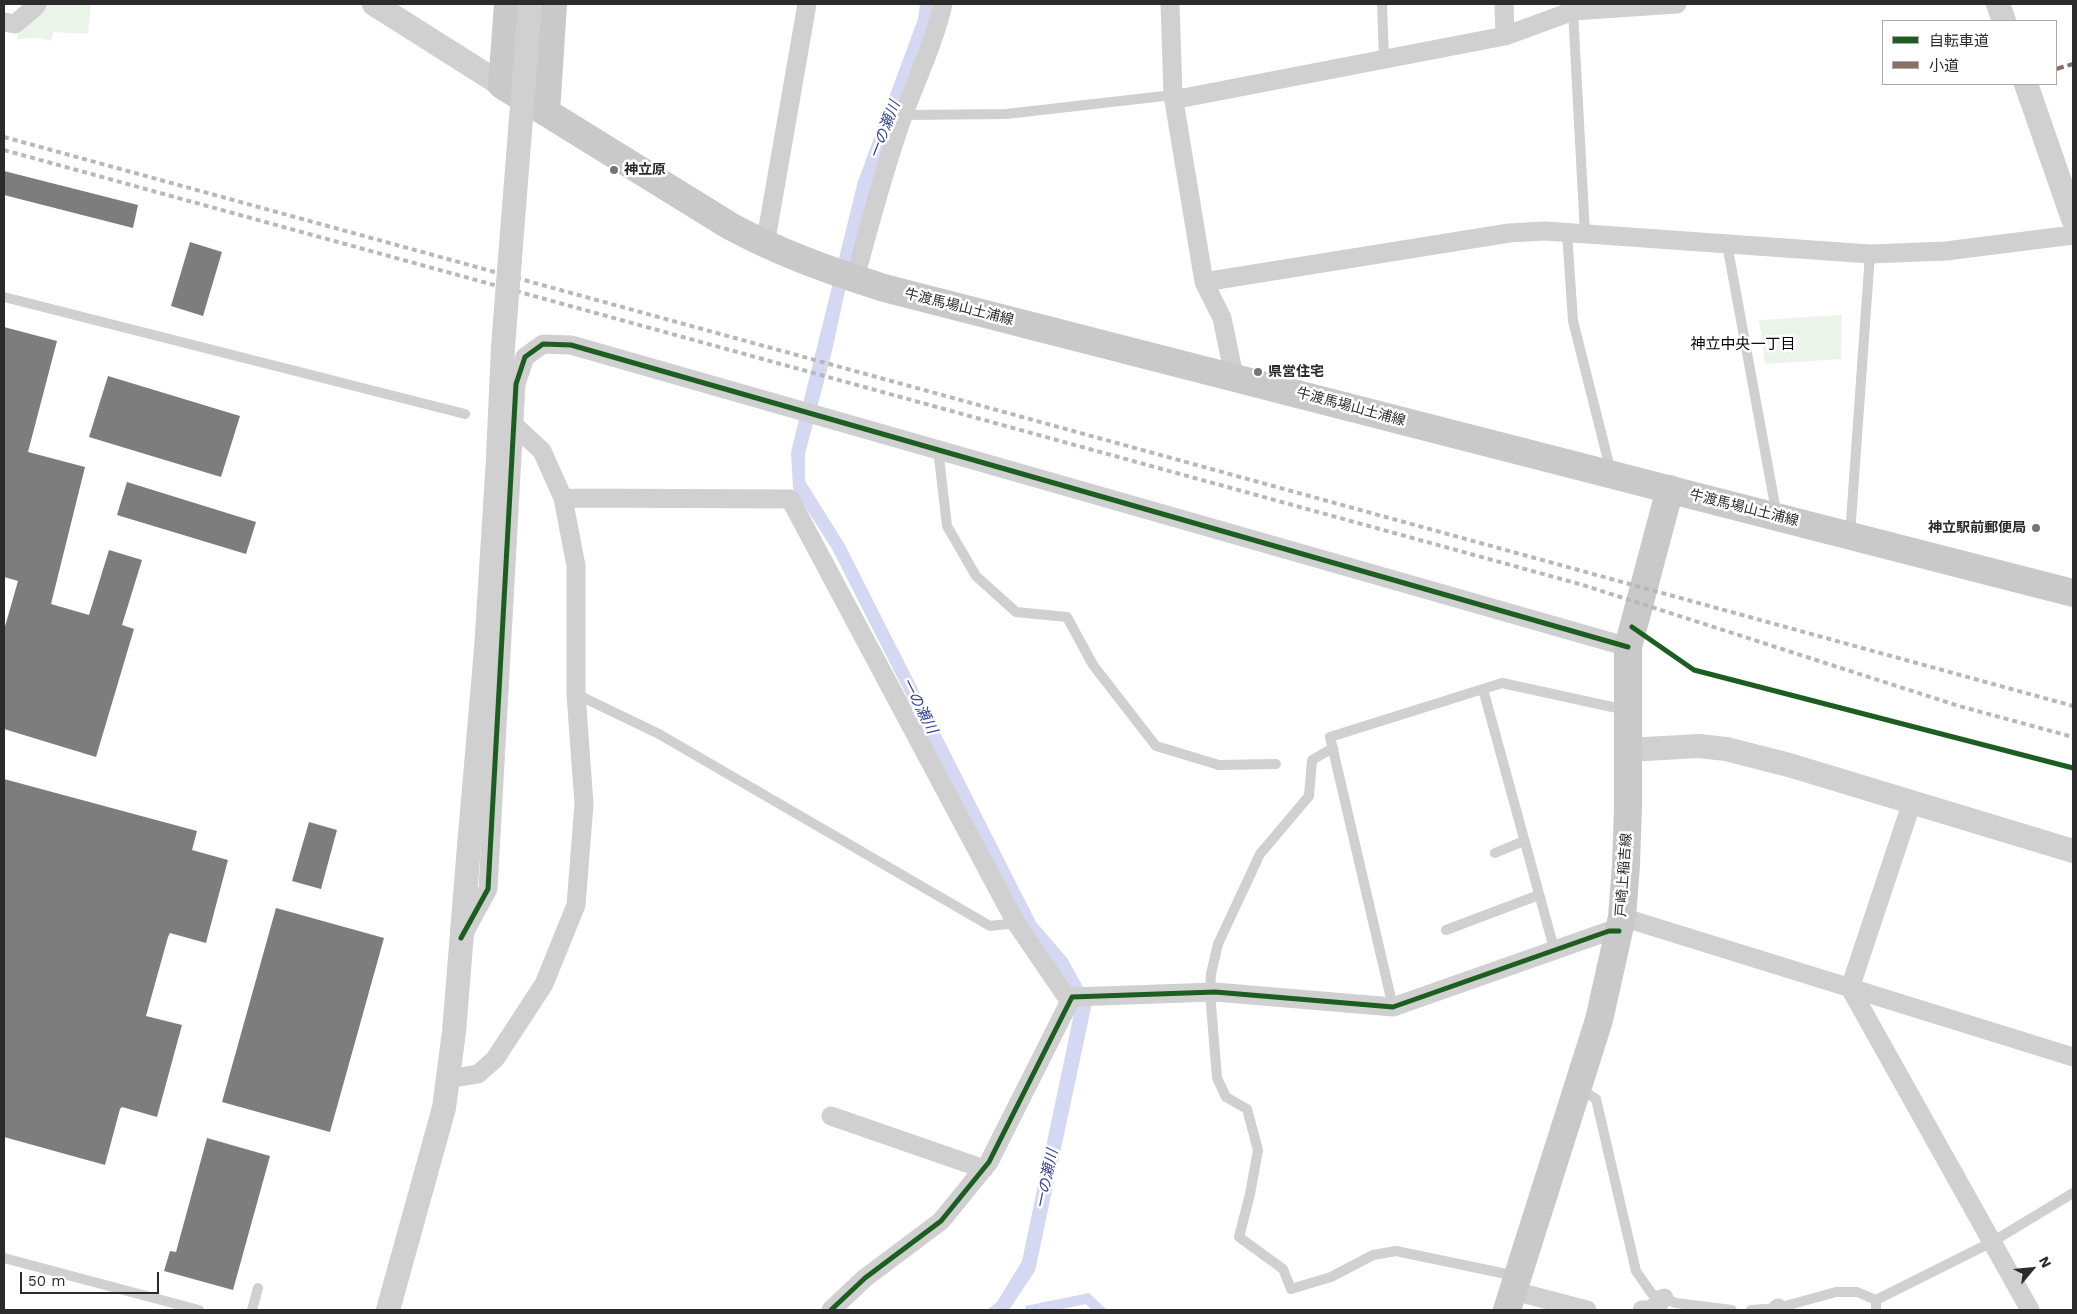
<!DOCTYPE html>
<meta charset="utf-8">
<style>
body{margin:0}
#map{position:relative;width:2077px;height:1314px;overflow:hidden;background:#fff;font-family:"Work Sans","Noto Sans JP",sans-serif}
canvas{display:block}
.frame{position:absolute;inset:0;border:5px solid #2b2b2b;pointer-events:none}
.legend{position:absolute;left:1882px;top:20px;width:175px;height:65px;box-sizing:border-box;background:#fff;border:1px solid #aaa;margin:0;padding:6px 9px;list-style:none;font-size:15px;color:#2b2b2b}
.legend li{display:flex;align-items:center;gap:10px;height:25px}
.legend b{width:25px;border:1px solid #aaa}
.north{position:absolute;left:2007px;top:1244px;width:50px;height:50px;-webkit-text-stroke:4px #fff;paint-order:stroke;rotate:62deg;font-size:14px;font-weight:700;line-height:20px;text-align:center;color:#2b2b2b}
.north::after{content:'';display:block;margin:auto;width:18px;height:22px;background:#2b2b2b;clip-path:polygon(50% 0,100% 100%,50% 72%,0 100%)}
.scale{position:absolute;left:20px;top:1272px;width:139px;height:22px;box-sizing:border-box;border:2px solid #2b2b2b;border-top:0;padding-left:6px;font-size:15px;line-height:18px;white-space:nowrap;color:#2b2b2b;-webkit-text-stroke:4px #fff;paint-order:stroke}
</style>
<div id="map">
<canvas width="2077" height="1314"></canvas>
<div class="frame"></div>
<ul class="legend">
<li><b style="height:6px;background:#1b5e20"></b>自転車道</li>
<li><b style="height:6px;background:#8d6e63"></b>小道</li>
</ul>
<div class="north">N</div>
<div class="scale">50 m</div>
</div>
<script>
const context = document.querySelector('canvas').getContext('2d');
context.lineJoin = 'round';
function fillPath(path, color) {
  context.fillStyle = color;
  context.fill(path, 'evenodd');
}
function stroke(path, color, width, dash) {
  context.strokeStyle = color;
  context.lineWidth = width;
  context.lineCap = dash ? 'butt' : 'round';
  context.setLineDash(dash || []);
  context.stroke(path);
}
function label(font, color, halo, rows, align = 'center') {
  context.font = font + ' "Work Sans","Noto Sans JP",sans-serif';
  context.lineWidth = 5;
  context.setLineDash([]);
  context.textBaseline = 'middle';
  context.strokeStyle = halo;
  context.fillStyle = color;
  for (const [text, x, y, turn = 0] of rows) {
    context.save();
    context.translate(x, y);
    context.rotate((+turn || 0) * Math.PI / 180);
    context.textAlign = isNaN(turn) ? turn : align;
    if (halo) context.strokeText(text, 0, 0);
    context.fillText(text, 0, 0);
    context.restore();
  }
}
const green = new Path2D(`
 M43,4H91L88,34L54,32L51,41L40,38L17,39L21,14Z
 M1842,315L1841,359L1765,364L1759,320Z`);
const water = new Path2D(`
 M920,4H936L851,263L832,351L805,454V481L844,543L1036,922L1067,958L1092,1003L1035,1271L1009,1310H987L997,1302L1022,1261L1076,1004L1026,931L832,549L793,488L791,452L858,181L918,19Z
 M1089,1293L1107,1310H1092L1086,1304L1058,1310H1026L1025,1306Z`);
const building = new Path2D(`
 M4,171L138,205L133,228L4,195Z
 M190,242L222,252L203,316L171,306Z
 M4,327L57,341L28,452L85,467L51,604L89,615L109,550L142,560L122,625L134,629L96,757L4,729V630L18,581L4,577Z
 M108,376L240,416L221,477L89,437Z
 M127,482L256,522L246,554L117,515Z
 M4,779L197,831L192,850L228,860L206,943L170,933L168,937L146,1016L182,1025L157,1117L122,1107L120,1109L105,1165L4,1137Z
 M309,822L337,830L321,889L292,881Z
 M276,908L384,938L330,1132L222,1102Z
 M207,1138L270,1156L233,1290L164,1271L170,1251L176,1252Z`);
const service = new Path2D(`
 M1382,4L1384,59
 M1573,11L1585,234
 M904,115L1006,114L1173,95
 M1567,233L1573,321L1611,472
 M1727,244L1777,516
 M4,297L465,414
 M938,449L947,526L976,576L1016,612L1067,617L1093,665L1156,746L1219,765L1276,764
 M1850,535L1870,254
 M1483,689L1555,952
 M576,694L659,734L990,926L1016,923
 M1333,748L1312,760L1309,796L1260,854L1218,944L1211,974L1210,992L1217,1078L1226,1097L1247,1109L1258,1150L1250,1194L1239,1237L1283,1269L1291,1289L1331,1277L1373,1255L1396,1251L1516,1276
 M1495,853L1524,841
 M1446,930L1539,895
 M1393,1007L1330,737L1502,683L1626,710
 M1579,1088L1596,1099L1636,1271L1652,1294L1676,1303L1732,1310
 M4,1258L199,1310
 M1876,1300L1992,1242L2073,1193
 M252,1310L258,1288
 M1751,1310L1778,1308L1836,1292H1857L1876,1300V1310`);
const minor = new Path2D(`
 M1170,4L1173,95L1204,282L1222,318L1234,376
 M1504,4L1505,36
 M4,22L15,24L36,6L37,4
 M1173,95L1183,98L1505,36L1573,11L1677,4
 M765,245L807,4
 M855,278C870,223 884,169 903,116C917,78 934,43 943,4
 M1204,282L1509,233L1545,231L1870,254L1946,251L2073,235
 M563,498L790,499L1016,923L1070,1002
 M1912,802L1850,988L2030,1310
 M1622,917L2073,1057
 M464,933L488,889L516,384L525,357L543,344L571,345L1628,647
 M448,1079L478,1074L495,1059L544,984L576,905L584,804L576,694V566L563,498L542,451L514,425
 M831,1116L984,1169
 M1514,1291L1587,1310
 M831,1310L865,1278L941,1221L989,1162L1072,997L1215,992L1393,1007L1609,931H1619
 M1642,1310H1651L1664,1298
 M1777,1310L1778,1308`);
const tertiary = new Path2D(`
 M374,4L502,85
 M1998,4L2004,21
 M2026,84L2073,219
 M1627,750L1699,746L1726,749L1789,765L2073,851
 M388,1310L444,1108L454,1032L469,846`);
const secondary = new Path2D(`
 M508,4L502,85L730,226C782,254 828,270 884,288L2073,593
 M546,112L553,4
 M1507,1310L1599,1020L1622,917L1626,865L1628,807V647L1670,489`);
const rail = new Path2D(`
 M4,137L2073,706
 M4,150L1583,585L1959,706L2073,737`);
const tertiaryBridge = new Path2D(`
 M469,846L486,649L498,458L503,347L530,4`);
const quiet = new Path2D(`
 M2056,69L2073,64`);
const cycleway = new Path2D(`
 M1632,627L1694,670L2073,768
 M461,938L488,889L516,384L525,357L543,344L571,345L1628,647
 M831,1310L865,1278L941,1221L989,1162L1072,997L1215,992L1393,1007L1609,931H1619`);
const markers = [
 [614,170,5,"#757575"],
 [1258,372,5,"#757575"],
 [2036,528,5,"#757575"]
];
const poiNames = [
 ["神立原",624,170],
 ["県営住宅",1268,372],
 ["神立駅前郵便局",2026,528,"right"]
];
const streetNames = [
 ["牛渡馬場山土浦線",959,307,14],
 ["牛渡馬場山土浦線",1351,407,15],
 ["牛渡馬場山土浦線",1744,508,14],
 ["戸崎上稲吉線",1624,875,-86]
];
const waterNames = [
 ["一の瀬川",885,130,-69],
 ["一の瀬川",919,706,63],
 ["一の瀬川",1047,1179,-78]
];
const neighbourhoodNames = [
 ["神立中央一丁目",1743,345]
];
fillPath(green, '#eaf4e9');
fillPath(water, '#d4d8f2');
fillPath(building, '#7d7d7d');
stroke(service, '#d0d0d0', 10);
stroke(minor, '#d0d0d0', 19);
stroke(tertiary, '#d0d0d0', 24);
stroke(secondary, '#c9c9c9', 28);
stroke(rail, '#b8b8b8', 4, [5, 4]);
stroke(tertiaryBridge, '#d0d0d0', 24);
stroke(quiet, '#8d6e63', 4, [8, 4]);
stroke(cycleway, '#1b5e20', 5);
for (const [x, y, r, color] of markers) {
  const dot = new Path2D();
  dot.arc(x, y, r, 0, 2 * Math.PI);
  context.fillStyle = color;
  context.fill(dot);
  stroke(dot, '#fff', 2);
}
label('bold 14px', '#2b2b2b', '#fff', poiNames, 'left');
label('14px', '#2b2b2b', '#fff', streetNames);
label('italic 15px', '#354392', '#fff', waterNames);
label('15px', '#000', '#fff', neighbourhoodNames);
</script>
